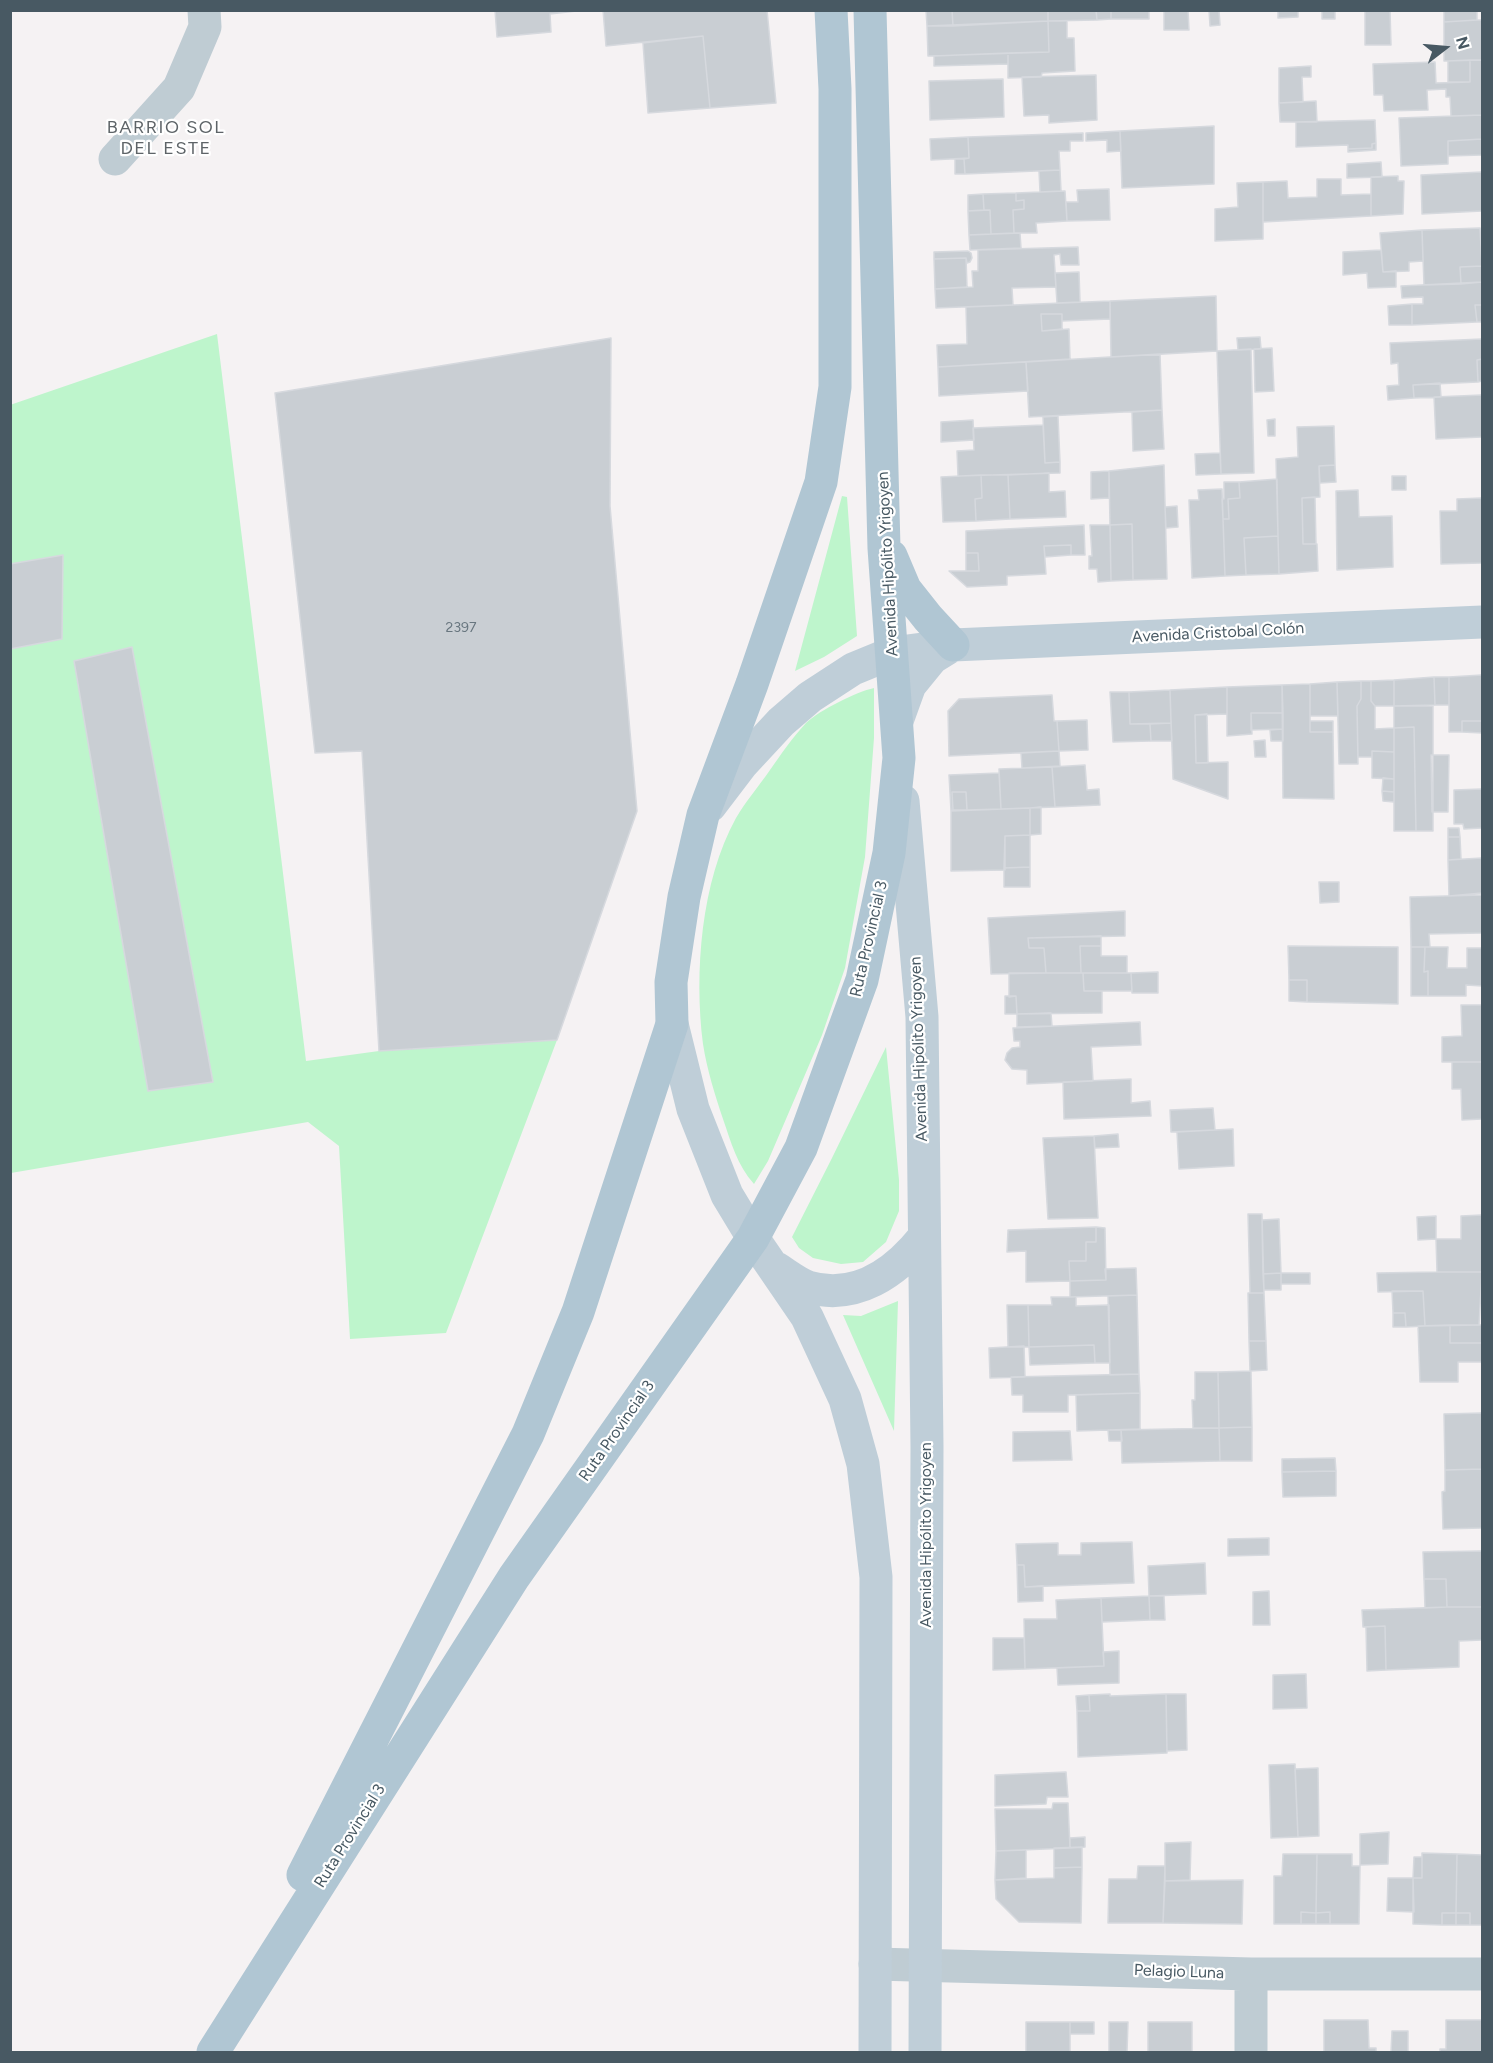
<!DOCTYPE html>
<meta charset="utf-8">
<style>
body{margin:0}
#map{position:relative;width:1493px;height:2063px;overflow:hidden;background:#f5f2f3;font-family:Figtree,sans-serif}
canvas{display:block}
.frame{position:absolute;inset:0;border:12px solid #485963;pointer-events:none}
.north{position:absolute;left:1415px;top:18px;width:60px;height:60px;-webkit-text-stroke:4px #fff;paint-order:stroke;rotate:74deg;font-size:16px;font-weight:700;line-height:24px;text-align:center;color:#485963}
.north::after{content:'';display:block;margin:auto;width:21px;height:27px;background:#485963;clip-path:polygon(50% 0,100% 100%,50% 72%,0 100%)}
</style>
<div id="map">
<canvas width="1493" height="2063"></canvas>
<div class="frame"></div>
<div class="north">N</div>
</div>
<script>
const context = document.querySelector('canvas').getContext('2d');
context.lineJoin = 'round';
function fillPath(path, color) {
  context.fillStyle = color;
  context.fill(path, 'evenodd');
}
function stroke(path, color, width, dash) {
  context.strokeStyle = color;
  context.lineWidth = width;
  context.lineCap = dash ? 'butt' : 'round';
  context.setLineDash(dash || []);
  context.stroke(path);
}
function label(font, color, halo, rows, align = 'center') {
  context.font = font + ' Figtree,sans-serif';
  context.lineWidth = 4.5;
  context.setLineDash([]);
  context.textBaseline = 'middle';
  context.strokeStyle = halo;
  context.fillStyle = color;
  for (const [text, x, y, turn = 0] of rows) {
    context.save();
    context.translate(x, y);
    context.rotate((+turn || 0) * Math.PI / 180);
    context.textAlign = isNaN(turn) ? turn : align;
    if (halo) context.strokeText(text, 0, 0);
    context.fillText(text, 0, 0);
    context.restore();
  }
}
const green = new Path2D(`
 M217,334L306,1061L379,1051L557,1040L446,1333L350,1339L339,1146L308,1122L11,1173L10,405Z
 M842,496L847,497L857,636L824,657L795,671Z
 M874,688V738L865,857L845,968L822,1035L768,1161L754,1184C737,1165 731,1142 723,1119C715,1095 707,1070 703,1044C694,973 701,881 736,818C746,801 759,786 770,770C781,754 793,737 806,723C820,710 856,692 874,688Z
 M886,1047L899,1180V1211L886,1242L863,1262L841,1264L813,1258L799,1248L792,1237L832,1158Z
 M898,1301L894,1431L843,1315L861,1316Z`);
const building = new Path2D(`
 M495,10H585L550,14L551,32L497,37Z
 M603,10H767L776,103L710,108L703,36L606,46Z
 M926,10H952L953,26H927Z
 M952,10H1048V21L953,26Z
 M1048,10H1096L1097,20L1048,21Z
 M1096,10H1111V19L1097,20Z
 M1111,10H1149V19H1111Z
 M1164,10H1188L1189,30H1164Z
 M1209,10H1219L1220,25L1210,26Z
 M1278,10H1298V17L1278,18Z
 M1322,10H1335V19H1322Z
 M1365,10H1390L1391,45H1365Z
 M1444,10H1477V20L1444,22Z
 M1477,20H1482V60L1444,61V22Z
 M1048,21L1049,52L928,56L927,26Z
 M1048,21H1067V38H1074L1075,71L1042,73L1041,77L1008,78V53L1049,52Z
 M703,36L710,108L648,113L643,43Z
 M1008,53V64L934,66V56Z
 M1470,60H1482V115L1451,116L1450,97H1446V89L1427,90L1428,110L1384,111L1383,95H1374L1373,64L1435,62L1436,83L1470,82Z
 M1470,60V82H1448V61Z
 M1311,66V77H1302L1303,102L1279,103V68Z
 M1096,75L1097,120L1049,123V115L1024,116L1022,77Z
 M1003,79L1004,117L930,120L929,81Z
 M1316,101L1317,122H1280L1279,103Z
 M1482,115V139L1448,141V164L1401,166L1399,118Z
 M1375,120L1376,143L1372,144V148L1348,149V145L1296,147V122Z
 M1214,126V184L1122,188L1120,131Z
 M1120,131L1121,151L1107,152V140L1086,141V133Z
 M1083,133V141H1070V151H1059L1060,170L965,174L964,159L969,158L968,137Z
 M968,137L969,158L931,160L930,139Z
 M1482,139V155L1448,156V141Z
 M1376,143V150L1348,152V149L1372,148V144Z
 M955,159H964L965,174H955Z
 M1381,162L1382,177L1347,178V164Z
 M1060,170L1061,191L1040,192L1039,171Z
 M1482,172V211L1422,214L1421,175Z
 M1398,176V181H1404L1403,214L1371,216V177Z
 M1317,179H1341V195L1371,194V216L1263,222V182L1287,181L1288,198L1317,197Z
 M1263,182V239L1215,241V209L1238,207L1237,183Z
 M1109,189L1110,220L1067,221L1066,202H1078L1077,190Z
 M1065,191L1067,221L1036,223L1037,233H1014L1013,210L1024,209V200L1016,201V193Z
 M1016,193V201L1024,200V209L1013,210L1014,233L991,234L990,210H984L983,194Z
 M983,194L984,210L968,211V195Z
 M990,210L991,234L969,235L968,211Z
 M1480,228L1482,266L1460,267L1461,284L1424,285L1422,230Z
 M1422,230L1423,261L1409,262V271L1383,272L1380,233Z
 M1020,233L1021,248L970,250L969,235Z
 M1078,247L1079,265H1061L1060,254L1054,255L1056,287L1012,288L1013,305L936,308L935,289L973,287L972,271H978V250Z
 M1381,250L1383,272L1396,271V287L1368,288L1367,273L1343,275V252Z
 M968,251L971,253L972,258L970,262L967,263L966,258L934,259V252Z
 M966,258L967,287L935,289L934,259Z
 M1482,266V282L1461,284L1460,267Z
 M1079,272L1080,302L1057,303L1055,273Z
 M1482,282V305H1475L1477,322L1412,325V304H1423V297L1402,298L1401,286Z
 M1216,296L1217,351L1111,357L1110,301Z
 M1110,301V319L1062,321V314H1041L1042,331L1069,329L1070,359L938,367L937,345L967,344L966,307Z
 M1412,304V325H1389L1388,306Z
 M1475,305H1482V322H1477Z
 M1041,314H1062V329L1042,331Z
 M1260,337L1261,349L1238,350L1237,338Z
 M611,338L610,506L637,811L557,1040L379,1051L362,751L315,753L275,393Z
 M1482,339V359L1477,360L1478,382L1413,385L1414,398L1388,400L1387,386L1399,385L1398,363L1391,364L1390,343Z
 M1272,348L1274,391L1255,392L1254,349Z
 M1251,349L1254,473L1221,474L1217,351Z
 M1160,354L1162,410L1029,417L1026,362Z
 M1482,359V381L1478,382L1477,360Z
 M1026,362L1028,391L939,396L938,367Z
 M1440,383L1441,397L1414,398L1413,385Z
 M1482,395V437L1436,439L1434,397Z
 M1162,410L1164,449L1133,451L1132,412Z
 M1058,416L1060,462L1045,463L1043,417Z
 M1275,419V436H1268L1267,420Z
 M973,420L974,440L941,442V422Z
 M1043,425L1045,463L1060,462V473L958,476L957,451L974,450L973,428Z
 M1334,426L1335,465L1319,466L1320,497L1302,498L1303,544H1317L1318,571L1279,574L1276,459L1298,457L1297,427Z
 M1220,453L1221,474L1196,475L1195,454Z
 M1164,465L1167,579L1133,580L1132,524L1110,525L1109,471Z
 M1335,465L1336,482L1320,483L1319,466Z
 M1109,471V498L1091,499V472Z
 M1049,473V492L1065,491L1066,517L1010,519L1008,475Z
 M981,475L982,498L975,499L976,521L943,522L941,477Z
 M981,475H1008L1010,519L976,521L975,499L982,498Z
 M1392,476H1406V490H1392Z
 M1277,479L1278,536L1244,538L1246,575L1225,576L1223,519H1229L1228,499L1240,498L1239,482Z
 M1224,482H1239L1240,498L1228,499L1229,519H1223L1222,499H1224Z
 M1222,489L1225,576L1192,578L1189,500H1199L1198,490Z
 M1358,490L1359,517L1392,516L1393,567L1337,570L1336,491Z
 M1315,497L1316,544H1303L1302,498Z
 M1482,498V563L1441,564L1440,511H1457V499Z
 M1177,506L1178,527L1166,528L1165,507Z
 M1132,524L1133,580L1111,581L1110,525Z
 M1084,525L1085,555H1071V545L1044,546L1046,574L1007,576V585L967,587L949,571H979L978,553H966V531Z
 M1090,525H1110L1111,581L1098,582L1097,569H1089V556H1092Z
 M1278,536L1279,574L1246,575L1244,538Z
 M1071,545V555L1045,557L1044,546Z
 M966,553H978L979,571H966Z
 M63,555L62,639L10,649V564Z
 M132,647L213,1082L148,1091L74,661Z
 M1482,675V721H1462V732H1449V677Z
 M1434,677L1435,705L1394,706V680Z
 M1434,677H1449V705H1435Z
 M1394,680V706H1375L1371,701V681Z
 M1361,681H1371V701L1375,706V729L1394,728V752L1372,751V757H1358L1357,706L1361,699Z
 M1361,681V699L1357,706L1358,764H1339L1337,682Z
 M1337,682L1338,716H1310V684Z
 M1310,684V732H1333L1334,799L1283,798L1282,685Z
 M1282,685L1283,713H1251L1252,734L1227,736V687Z
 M1227,687V714L1195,715L1196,763L1228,762V799L1173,779L1170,690Z
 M1170,690L1171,723L1130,724L1129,692Z
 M1110,692H1129L1130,724H1150L1151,741L1113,742Z
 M1052,695L1054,721H1057L1059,751L949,756L948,711L959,699Z
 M1394,706H1433V831H1416L1414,727L1394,728Z
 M1251,713H1283V729L1251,730Z
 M1207,714L1208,763H1196L1195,715Z
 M1087,720L1088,750L1059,751L1057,721Z
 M1310,721H1333V732H1310Z
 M1462,721H1482V733L1462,732Z
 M1171,723L1172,741H1151L1150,724Z
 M1414,727L1416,831H1394V728Z
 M1283,729V741H1271L1270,730Z
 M1265,740L1266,757H1255L1254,741Z
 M1059,751L1060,766L1022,768L1021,753Z
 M1372,751L1394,752V779L1372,778Z
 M1431,755H1449L1448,812H1432Z
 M1085,765L1087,790L1099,789L1100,805L1055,807L1052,767Z
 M1052,767L1055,807L1001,809L999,769Z
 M999,773L1001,809L967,810L966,792H952L953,810L951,811L949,775Z
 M1383,778L1394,779V792L1382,791Z
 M1482,789V828L1464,829L1463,824H1454V790Z
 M1382,791L1394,792V802L1383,801Z
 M952,792H966L967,810H953Z
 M1041,807V834L1030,835V808Z
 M1030,808V835L1005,836V870L951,871V811Z
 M1448,828H1459L1460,837H1448Z
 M1030,835V867L1004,868L1005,836Z
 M1448,837H1460L1461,859L1448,860Z
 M1482,858V893L1449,896L1448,860Z
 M1030,867V887H1004V868Z
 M1319,882H1339V902L1320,903Z
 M1482,895V933L1429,934L1430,947H1411L1410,897Z
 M1125,911V936L1028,938L1029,948H1044L1046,973L991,974L988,918Z
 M1101,936V946H1080L1081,973H1046L1044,948H1029L1028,938Z
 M1080,946H1101V956H1127V973H1081Z
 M1288,946L1398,947V1004L1307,1002V980H1289Z
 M1411,947H1425L1424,972L1428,971V996H1411Z
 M1425,947H1448L1447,968H1467V948H1482V986L1466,985V996H1428V971L1424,972Z
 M1158,972V993H1132L1131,973Z
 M1009,973H1083L1084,991H1102V1013L1017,1014L1016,996L1009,997Z
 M1083,973H1131L1132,991H1084Z
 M1289,980H1307V1002L1289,1001Z
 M1005,996H1016L1017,1014H1005Z
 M1461,1005H1482V1062H1442V1037L1462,1036Z
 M1051,1013L1052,1026L1017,1027V1014Z
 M1140,1022L1141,1045L1091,1047L1093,1081L1027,1084V1070L1012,1069L1005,1060L1007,1053L1012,1048L1020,1047V1041H1014L1013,1028Z
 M1452,1062H1482V1119L1462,1120L1461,1089H1452Z
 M1131,1079V1103L1150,1101L1151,1116L1064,1119L1063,1082Z
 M1213,1108L1215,1130L1171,1132L1170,1110Z
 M1233,1129L1234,1166L1179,1169L1177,1132Z
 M1118,1134L1119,1147L1095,1148L1094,1136Z
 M1094,1136L1098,1218L1048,1219L1043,1138Z
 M1248,1214H1262L1264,1293H1250Z
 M1482,1215V1272H1437L1436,1239H1461V1216Z
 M1436,1216V1239L1418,1240L1417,1217Z
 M1279,1219L1281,1273L1263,1274L1262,1220Z
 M1096,1227V1242H1086V1261H1069L1070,1281L1026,1282V1251L1007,1252L1008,1230Z
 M1096,1227L1105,1228L1106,1280L1070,1281L1069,1261H1086V1242H1096Z
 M1136,1268L1137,1295L1070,1297V1281L1106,1280L1105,1269Z
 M1437,1272H1482L1479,1325L1425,1326L1423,1291L1378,1292L1377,1273Z
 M1281,1273H1310V1284H1281Z
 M1281,1273V1290H1264L1263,1274Z
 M1392,1291H1423L1425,1326L1406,1327L1405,1313H1393Z
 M1248,1293H1264L1266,1341H1249Z
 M1137,1295L1139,1374L1110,1375L1108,1296Z
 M1051,1297H1076V1306L1109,1305L1110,1363H1095L1094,1345L1029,1347L1028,1305H1052Z
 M1007,1305H1028L1029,1347H1008Z
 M1393,1313H1405L1406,1327H1393Z
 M1450,1325H1482V1343H1450Z
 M1450,1325V1343H1482V1362H1458V1382H1420L1418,1326Z
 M1249,1341H1266L1267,1370L1250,1371Z
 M1094,1345L1095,1363L1030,1365L1029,1347Z
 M1024,1346L1025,1377L990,1378L989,1348Z
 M1251,1371L1252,1427L1219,1428L1218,1372Z
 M1195,1372H1218L1219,1428H1193L1192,1400H1195Z
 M1139,1374L1140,1393L1068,1395V1412H1023V1395H1012L1011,1377Z
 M1140,1393V1429L1077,1431L1076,1395Z
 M1482,1413V1469L1445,1470L1444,1414Z
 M1252,1427V1461H1220L1219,1428Z
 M1219,1428L1220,1461L1122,1463L1121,1430Z
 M1108,1430H1121L1122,1441H1109Z
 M1070,1431L1072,1460L1013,1461V1432Z
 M1335,1458L1336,1471L1282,1472V1459Z
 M1482,1469V1528L1443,1529L1442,1492L1445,1491V1470Z
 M1336,1471V1496L1283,1497L1282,1472Z
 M1269,1538V1555L1228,1556V1539Z
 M1132,1542L1134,1583L1025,1587L1024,1565H1017L1016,1544L1058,1543V1555H1081V1543Z
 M1482,1551V1607H1447L1446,1579H1424L1423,1552Z
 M1205,1563L1206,1594L1149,1596L1148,1566Z
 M1017,1565H1024L1025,1587L1043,1586V1601L1018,1602Z
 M1424,1579H1446L1447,1607L1425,1608Z
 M1269,1591L1270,1625H1253V1592Z
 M1149,1596L1150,1620L1102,1622L1101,1598Z
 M1149,1596H1164L1165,1620H1150Z
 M1101,1598L1104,1666L1025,1669L1024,1619H1057L1056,1600Z
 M1447,1607H1482V1640L1459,1641V1667L1386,1670L1385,1626L1363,1627L1362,1610Z
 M1385,1626L1386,1670L1367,1671L1366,1627Z
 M993,1638H1024L1025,1669L993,1670Z
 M1119,1651V1683L1058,1685L1057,1668L1104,1666L1103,1652Z
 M1306,1674L1307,1708L1273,1709V1675Z
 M1110,1694V1696L1166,1694L1167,1753L1078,1757L1077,1711H1090L1089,1695Z
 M1166,1694H1186L1187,1750L1167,1751Z
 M1089,1695L1090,1711H1077L1076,1696Z
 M1295,1764L1298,1837L1271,1838L1269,1765Z
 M1318,1768L1319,1836L1298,1837L1295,1769Z
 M1066,1772L1068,1797H1047L1046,1804L995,1806V1775Z
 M1053,1803H1068L1070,1848L996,1851L995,1809H1052Z
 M1389,1832L1388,1864L1360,1865V1834Z
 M1085,1837V1847L1070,1848V1838Z
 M1191,1842L1190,1880L1165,1881V1843Z
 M1082,1847V1867L1054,1868V1848Z
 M1026,1850V1878L995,1880L996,1851Z
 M1422,1853L1457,1854L1456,1913H1442V1925L1413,1924V1878H1422Z
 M1283,1854H1317L1316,1913L1301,1912V1924H1274V1876H1282Z
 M1317,1854H1352V1866H1360L1359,1924H1330V1912L1316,1913Z
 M1457,1854L1482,1855V1925H1470V1913H1456Z
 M1414,1857H1422V1878H1413Z
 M1138,1866H1165L1163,1923H1108L1109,1879H1137Z
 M1082,1867L1081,1923L1019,1922L996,1899L995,1880L1054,1878V1868Z
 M1388,1878H1413L1414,1912L1387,1911Z
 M1243,1880L1242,1924L1163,1923L1165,1881Z
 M1301,1912L1316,1913V1924H1301Z
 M1330,1912V1924H1316V1913Z
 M1442,1913H1456V1925H1442Z
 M1456,1913H1470V1925H1456Z
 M1324,2020H1368L1369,2048H1376V2052H1324Z
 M1446,2020H1482V2052H1440V2049H1446Z
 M1026,2022H1070V2052H1026Z
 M1070,2022H1094V2034H1070Z
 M1109,2022H1128L1127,2052H1109Z
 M1148,2022H1192V2052H1148Z
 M1392,2031H1408V2052H1391Z`);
const minor = new Path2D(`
 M115,159L179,88L205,27L204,10
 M875,1964L1251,1974H1482
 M1251,1974V2052`);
const secondary = new Path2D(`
 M897,721L910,685L932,658L953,645
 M903,801L922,1017L927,1447L925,2052
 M710,806L742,764L781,722L810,697L853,669L892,653L953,645L1482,622
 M672,1024L693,1109L727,1195L753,1238L807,1317L845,1399L863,1464L876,1577L875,2052
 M776,1268C786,1274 797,1283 808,1287C856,1301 896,1272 924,1237`);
const primary = new Path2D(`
 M891,556L905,589L928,618L953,645
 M303,1875L528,1434L578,1312L672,1024L671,982L684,897L703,815L752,684L821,482L835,387V89L831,10
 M213,2052L514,1577L753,1238L801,1148L862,980L889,853L899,758L884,548L870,10`);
const numberNames = [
 ["2397",461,628]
];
const streetNames = [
 ["Avenida Hipólito Yrigoyen",888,564,-93],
 ["Avenida Cristobal Colón",1218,633,-3],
 ["Ruta Provincial 3",869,939,-77],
 ["Avenida Hipólito Yrigoyen",919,1049,-92],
 ["Ruta Provincial 3",617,1431,-55],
 ["Avenida Hipólito Yrigoyen",926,1535,-90],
 ["Ruta Provincial 3",350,1836,-58],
 ["Pelagio Luna",1179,1972,2]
];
const neighbourhoodNames = [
 ["BARRIO SOL",166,128],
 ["DEL ESTE",166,149]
];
fillPath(green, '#bef5cc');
fillPath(building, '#c9ced3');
stroke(building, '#d6d9de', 1.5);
stroke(minor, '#bfccd3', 33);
stroke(secondary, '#bfced8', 33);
stroke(primary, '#b0c6d3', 33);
label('14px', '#68767f', null, numberNames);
label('16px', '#485963', '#fff', streetNames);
context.letterSpacing = '1.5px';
label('18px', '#5e6468', '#fff', neighbourhoodNames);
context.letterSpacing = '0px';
</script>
